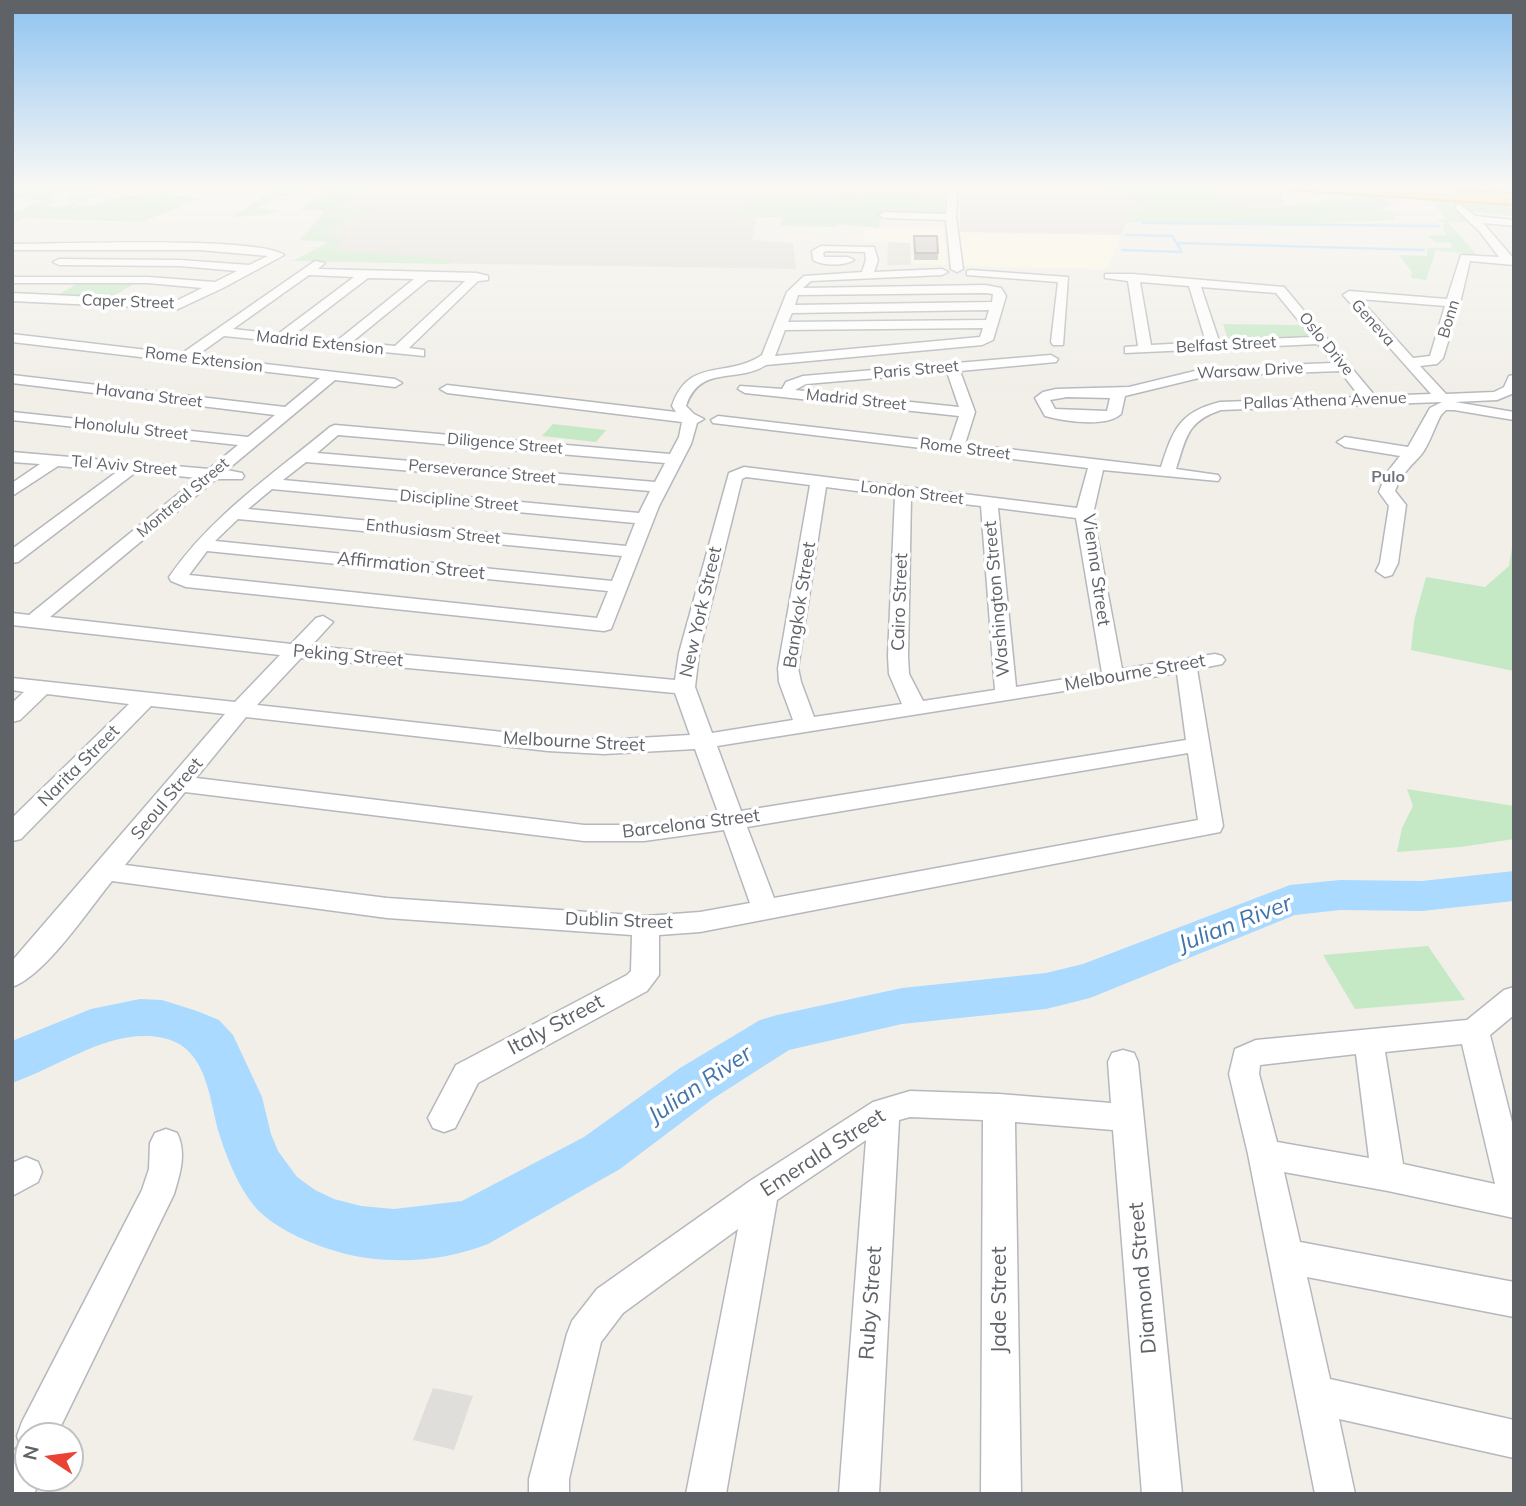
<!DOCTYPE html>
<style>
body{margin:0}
#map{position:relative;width:1526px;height:1506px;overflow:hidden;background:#f1efe8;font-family:Mulish,sans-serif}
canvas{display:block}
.frame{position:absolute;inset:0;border:14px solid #5f6368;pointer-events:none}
.north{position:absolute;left:14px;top:1422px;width:70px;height:70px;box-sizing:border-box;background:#fff;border:2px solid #bfc1c3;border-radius:50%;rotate:283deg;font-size:19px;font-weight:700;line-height:28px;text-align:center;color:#5f6368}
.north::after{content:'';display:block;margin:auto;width:24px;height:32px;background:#ea4335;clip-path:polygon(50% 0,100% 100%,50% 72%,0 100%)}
</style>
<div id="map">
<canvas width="1526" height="1506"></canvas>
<div class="frame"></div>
<div class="north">N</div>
</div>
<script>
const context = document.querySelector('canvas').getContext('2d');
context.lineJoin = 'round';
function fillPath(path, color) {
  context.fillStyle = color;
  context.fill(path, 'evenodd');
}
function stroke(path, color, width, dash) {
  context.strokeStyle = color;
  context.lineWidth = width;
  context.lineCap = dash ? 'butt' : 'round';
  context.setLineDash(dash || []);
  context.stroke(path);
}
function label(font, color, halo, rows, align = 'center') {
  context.font = font + ' Mulish,sans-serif';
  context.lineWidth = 7;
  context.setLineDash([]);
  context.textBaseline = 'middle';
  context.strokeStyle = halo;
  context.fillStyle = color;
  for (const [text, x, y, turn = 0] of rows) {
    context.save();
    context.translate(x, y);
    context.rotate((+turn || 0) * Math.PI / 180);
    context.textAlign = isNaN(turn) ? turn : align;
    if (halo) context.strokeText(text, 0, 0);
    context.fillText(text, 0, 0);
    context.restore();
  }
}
const commercial = new Path2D(`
 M1279,185L1348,190L1352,198L1285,206Z
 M866,227L944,230L947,265L911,263L910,243L864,242Z
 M1017,231L1121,235L1107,269L963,266L960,232L1017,234Z`);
const industrial = new Path2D(`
 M488,184H946L943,216L760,204L752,240L793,243L796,269L293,261L329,242L300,240L336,199L351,189Z
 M960,184L1113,189L1151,209L1132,210L1121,235L960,232Z
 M1204,184L1279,185L1285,206H1233Z
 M1395,184H1514V194L1399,187Z
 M433,1388L473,1396L454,1450L413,1440Z`);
const education = new Path2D(`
 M888,242L910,243L911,265H887Z`);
const green = new Path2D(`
 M1107,184L1211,190L1233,206L1277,207L1351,198L1348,190L1377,191L1382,199L1396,204L1379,208L1407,215L1392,216L1396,220L1279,225L1127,222L1132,210L1149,208L1118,193Z
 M86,186L99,187L77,194L107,195L88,198L75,205L95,206L110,198L172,192H176L172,195L203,198L141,222L24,218L12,223V211H19L40,200L12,199V188L49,187L44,191L63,192L50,198L55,202L47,206L63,207L76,200L66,198L71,195V192Z
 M282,186L309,187L291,196H279L257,208L277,210L268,215L232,217L262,198L259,197Z
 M337,189H371L363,196H356L334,207L372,210L325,235L344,239L331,249L454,260L448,264L293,261L329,242L300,240L325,211L299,209Z
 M871,192L945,197L943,216L882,214L879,228L837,224L836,227L781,226V217L735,218L752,201H784L760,198L761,196L824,202L826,199L824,197L833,198L837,194L868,196Z
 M1450,198L1502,202C1509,205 1514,209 1514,217L1467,210L1463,206L1455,205L1470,222H1448L1477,255L1436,250L1426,280L1411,278L1412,272L1399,255L1427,256V248H1452L1451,243L1435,242L1427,236L1446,235L1442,225L1445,224L1436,220L1446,219L1431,200Z
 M80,282L134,284L110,298L56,296Z
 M1223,324L1299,325L1310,337L1228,340Z
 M553,424L606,430L596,442L542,436Z
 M1514,535V671L1411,650L1414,621L1426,577L1485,587L1509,566Z
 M1407,789L1514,806V839L1460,847L1397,852L1402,828L1413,806Z
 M1428,946L1465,1000L1355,1009L1323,955Z`);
const stream = new Path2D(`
 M1143,223L1439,226
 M1177,243L1424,250
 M1122,250L1182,252L1172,236L1126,235`);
const river = new Path2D(`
 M1514,871V901L1422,911L1340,910L1295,915L1090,998L1046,1009L902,1024L789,1050L714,1098L620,1169L488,1244C443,1262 389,1265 342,1253C314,1245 283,1233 261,1213C241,1194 227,1159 219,1133C209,1098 207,1047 163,1038C111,1027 60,1067 12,1083V1041L91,1009L140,999L162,1000L197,1011L219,1020L233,1035L262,1097L271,1134L278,1151L297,1177L315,1190L334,1199L361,1206L394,1209L462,1201L584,1137L680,1068L760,1020L777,1015L902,988L1046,973L1083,964L1290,885L1340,880L1422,881Z`);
const street = new Path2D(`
 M349,184H379C372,189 356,189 349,184Z
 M948,184H958L956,217L963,269L957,272L951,269L946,220L884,218L879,215L884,212L946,214Z
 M1460,204L1475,216L1514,220V226L1483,223L1514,259V265L1470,261L1460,303L1443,358L1437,364L1420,366L1446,394L1494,392L1504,387L1509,376L1514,375V393L1497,400L1455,402L1514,412V420L1454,410H1446L1441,415C1434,428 1429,445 1421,455C1410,467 1401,474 1395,491L1406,505L1398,563L1392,575L1385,577L1376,571L1380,563L1389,506L1379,492L1386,474L1400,456L1345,447L1337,442L1345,437L1408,447L1430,408L1442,402L1221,410C1187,421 1186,438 1176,469L1218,475L1220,478L1218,481L1103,470L1093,514L1122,669L1215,654L1222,656L1225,660L1222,664L1197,669L1223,826L1220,832L700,932L659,935V975L647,991L478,1083L455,1128L444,1132L433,1128L428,1118L456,1065L627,975L631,971L632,935L387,918L112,881C89,909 45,976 12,987V961L225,714L151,706L21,839L12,841V818L129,704L47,694L20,720L12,722V703L24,692L12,690V678L235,702L280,655L12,625V613L29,615L198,478L136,472L18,562L12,563V549L118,471L58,466L12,496V483L40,464L12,462V452L209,469L238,445L12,420V412L248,437L275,415L12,383V375L285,407L320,378L12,342V334L181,354L315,261L325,263L318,269L477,273L488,276V280L478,281L409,348L424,350V356L224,336L196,356L395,379L402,383L395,387L335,380L227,470L242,473L244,476L242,479H216L50,617L291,644L316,618L323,616L333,622L311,646L675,680L679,653L729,473L744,467L1077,508L1088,468L713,423L711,420L718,416L950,443L959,416L745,393L738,389L740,386L782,389L786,382L803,376L1051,355L1058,359L1056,362L960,371L975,412L965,444L1161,467C1173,430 1179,412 1220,402L1360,397L1340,371L1207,376L1125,396L1121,414C1106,428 1064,421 1045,416L1035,398L1043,392L1056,389L1129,387L1207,368L1333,363L1318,344L1125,353V347L1138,346L1128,281L1105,278V274H1133L1284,287L1375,396L1431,394L1343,295L1349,291L1447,299L1461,255L1499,257L1480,232L1456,209V205ZM309,275L354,277L278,334L233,329ZM368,278L414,279L338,340L292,336ZM428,280L465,281L395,346L352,342ZM1140,282L1189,286L1206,342L1151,345ZM1201,287L1276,293L1312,337L1219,341ZM1360,299L1445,306L1430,356L1413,358ZM947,372L959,407L795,390L806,384ZM1067,397L1110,398L1107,411L1055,409L1050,400ZM746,477L810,485L778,668L779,682L793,720L712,733L695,687L699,653L742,479ZM826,487L895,496L888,656L889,674L902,704L814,717L801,682L798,668ZM911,498L981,506L995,690L923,701L909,674L908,656ZM998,508L1076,518L1102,673L1016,687ZM301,658L675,693L690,735L604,740L548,737L257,705ZM1177,673L1186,740L741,811L717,746ZM246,717L548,751L604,754L695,749L719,815L644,825H584L196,778ZM1188,753L1198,820L774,898L747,827ZM185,792L584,841H644L724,830L750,903L700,912L646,916L387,898L125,865Z
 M12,244C56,244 258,236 284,255L223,288L178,309L12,301V293L176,301L202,288L148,283H12V277H148L215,282L237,271L180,266L59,265L53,262L59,259L180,260L249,265L268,256L200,250H12Z
 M821,246L874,247L878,260L874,272L942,269L948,272L942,275L811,281L803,288L985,285L1001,288L1006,296L993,340L982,345L766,365C736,384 700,364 686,406L694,414L704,419L697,423L691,444L659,506L611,629L604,631L186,587L171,581L169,577C211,516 272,475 330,427L335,425L670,454L679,437L682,422L447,393L440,389L447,385L676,412L672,406C689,356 727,379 762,355L787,292L804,276L862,272L866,260L865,252L826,251L823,253L824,257H848L854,260C845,266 822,266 813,260L812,251ZM985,293L993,294L992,302L795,305L798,295ZM989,310L986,320L788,322L792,313ZM983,328L980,337L775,356L785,330ZM338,435L665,463L655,482L317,453ZM306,462L650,491L639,513L283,480ZM272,489L635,523L626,546L248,509ZM238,519L622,556L612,581L215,541ZM207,551L608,591L597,618L189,575Z
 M971,270L1068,277L1063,345H1053L1051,342L1058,282L967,275V271Z
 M1514,987V1015L1490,1035L1514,1130V1218L1388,1191L1284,1172L1300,1242L1514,1282V1317L1307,1277L1330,1379L1514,1420V1458L1339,1419L1355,1494H1315L1248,1154L1229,1074L1235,1049L1256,1040L1467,1020L1504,990ZM1462,1044L1495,1184L1403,1164L1385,1052ZM1356,1054L1369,1158L1277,1142L1259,1074L1260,1065Z
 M1123,1050L1134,1053L1138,1062L1182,1494H1142L1113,1130L1015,1122L1021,1494H981L983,1120L910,1117L899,1120L879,1494H839L866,1140L777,1200L726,1494H686L738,1229L623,1313L601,1342L569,1479V1494H529V1479L567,1334L572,1321L597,1289L750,1181L873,1102L910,1091L999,1094L1111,1103L1108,1062L1112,1053Z
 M166,1129L177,1133C187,1153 180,1174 174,1194L56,1436H28V1478H41L34,1494H12V1452L20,1445L17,1436L22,1422L142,1190L149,1169L150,1143L155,1133Z
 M26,1157L38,1162L42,1172L38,1182L12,1196V1163Z`);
const highway = new Path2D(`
 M1279,184H1356L1514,194V204L1287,189Z`);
const wall = new Path2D(`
 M914,236L938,253V260H914Z`);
const building = new Path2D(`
 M914,236H937L938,253H915Z`);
const farStreetnames = [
 ["Caper Street",128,302,2],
 ["Bonn",1449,319,-73],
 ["Geneva",1373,323,48],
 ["Madrid Extension",320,343,6],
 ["Oslo Drive",1326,344,51],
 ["Belfast Street",1226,345,-3],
 ["Rome Extension",204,360,7],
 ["Paris Street",916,370,-5],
 ["Warsaw Drive",1250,371,-3],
 ["Havana Street",149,396,7],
 ["Madrid Street",856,400,6],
 ["Pallas Athena Avenue",1325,401,-2],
 ["Honolulu Street",131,429,6],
 ["Diligence Street",505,444,5],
 ["Rome Street",965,449,7],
 ["Tel Aviv Street",124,466,5],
 ["Perseverance Street",482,472,5],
 ["London Street",912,493,7],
 ["Montreal Street",183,498,-40],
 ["Discipline Street",459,501,5],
 ["Enthusiasm Street",433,532,6]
];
const farNeighbourhoodnames = [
 ["Pulo",1388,477]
];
const streetNames = [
 ["Affirmation Street",411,566,6],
 ["Vienna Street",1096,570,82],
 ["Washington Street",997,599,-95],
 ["Cairo Street",900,602,-88],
 ["Bangkok Street",800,605,-81],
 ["New York Street",701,612,-77],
 ["Peking Street",348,656,5],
 ["Melbourne Street",1135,673,-10],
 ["Melbourne Street",574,742,3],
 ["Narita Street",79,766,-45],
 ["Seoul Street",167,799,-50],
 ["Barcelona Street",691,824,-7],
 ["Dublin Street",619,921,2]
];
const nearStreetnames = [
 ["Italy Street",556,1025,-28],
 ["Emerald Street",823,1153,-33],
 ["Diamond Street",1143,1278,-95],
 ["Jade Street",1000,1300,-90],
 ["Ruby Street",871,1303,-86]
];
const nearWaternames = [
 ["Julian River",1235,924,-21],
 ["Julian River",700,1085,-34]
];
fillPath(commercial, '#fef7e0');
fillPath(industrial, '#e0deda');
fillPath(education, '#e1ded6');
fillPath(green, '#c5e8c5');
stroke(stream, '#aadaff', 2.5);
fillPath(river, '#aadaff');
stroke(street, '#b5b8bc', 3);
stroke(highway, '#f9ab00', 4);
fillPath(street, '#fff');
fillPath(highway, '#fde293');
fillPath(wall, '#afaea9');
fillPath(building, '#cccac5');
stroke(building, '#8f8d8a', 2);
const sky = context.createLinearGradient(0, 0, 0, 395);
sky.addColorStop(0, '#8fc3f1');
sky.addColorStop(0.47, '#f9f8f5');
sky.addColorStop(1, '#f9f8f500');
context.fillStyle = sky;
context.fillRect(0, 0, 1526, 395);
label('16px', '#5f6368', '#fff', farStreetnames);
label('bold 16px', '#70757a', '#fff', farNeighbourhoodnames);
label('18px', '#5f6368', '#fff', streetNames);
label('21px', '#5f6368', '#fff', nearStreetnames);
label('italic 23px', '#4174aa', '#fff', nearWaternames);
</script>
